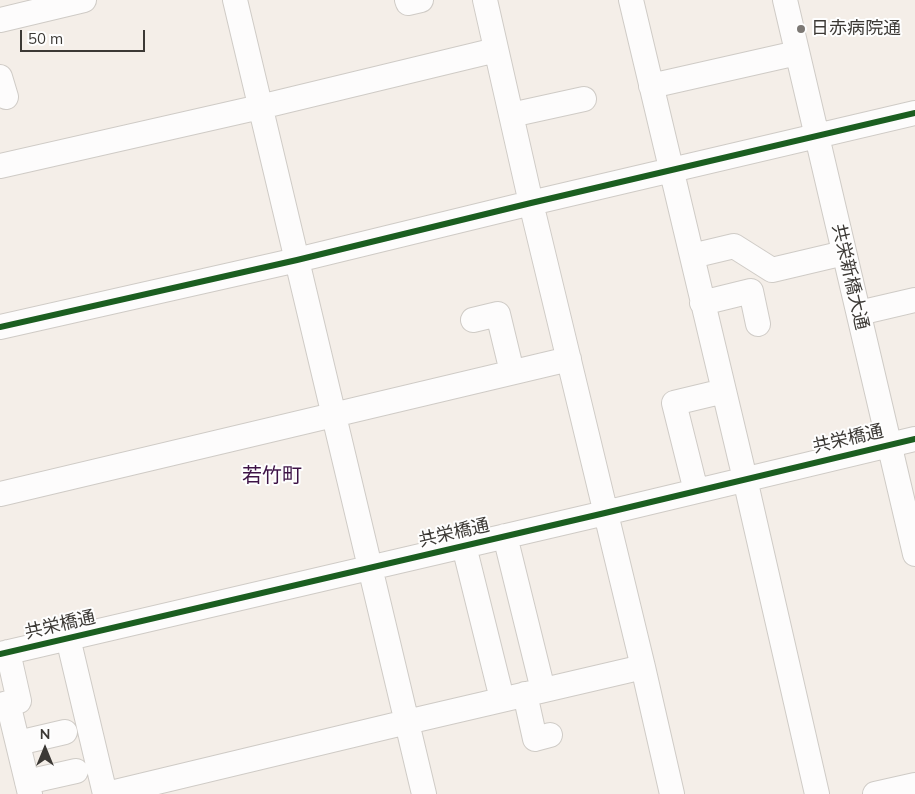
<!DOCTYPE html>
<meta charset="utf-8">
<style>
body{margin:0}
#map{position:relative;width:915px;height:794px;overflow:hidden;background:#f4eee8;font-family:Mulish,sans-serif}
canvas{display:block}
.north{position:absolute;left:20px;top:724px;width:50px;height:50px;-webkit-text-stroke:4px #fefefe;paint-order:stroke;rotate:0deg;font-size:14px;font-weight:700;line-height:20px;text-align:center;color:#3c3935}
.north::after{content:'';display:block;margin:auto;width:18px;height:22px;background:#3c3935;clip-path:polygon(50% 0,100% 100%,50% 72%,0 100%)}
.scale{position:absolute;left:20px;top:30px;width:125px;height:22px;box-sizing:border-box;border:2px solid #3c3935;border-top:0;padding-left:6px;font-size:15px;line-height:18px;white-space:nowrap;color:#3c3935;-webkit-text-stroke:4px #fefefe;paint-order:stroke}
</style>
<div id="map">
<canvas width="915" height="794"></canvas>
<div class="north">N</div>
<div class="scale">50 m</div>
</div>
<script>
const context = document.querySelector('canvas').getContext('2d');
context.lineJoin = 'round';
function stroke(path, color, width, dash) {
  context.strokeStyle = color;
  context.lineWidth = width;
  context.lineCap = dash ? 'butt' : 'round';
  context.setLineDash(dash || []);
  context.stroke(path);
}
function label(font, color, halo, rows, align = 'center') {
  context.font = font + ' Mulish,"Noto Sans JP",sans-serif';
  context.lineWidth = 4;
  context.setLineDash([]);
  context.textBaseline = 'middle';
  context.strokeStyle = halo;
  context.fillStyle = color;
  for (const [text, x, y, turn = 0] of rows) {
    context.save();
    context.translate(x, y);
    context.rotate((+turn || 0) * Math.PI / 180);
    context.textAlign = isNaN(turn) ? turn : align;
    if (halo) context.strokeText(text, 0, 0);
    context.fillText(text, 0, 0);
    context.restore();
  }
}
const minor = new Path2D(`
 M235,0L424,794
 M407,0L408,3L421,0
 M485,0L531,203L643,667L672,794
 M631,0L745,479L817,794
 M785,0L915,554
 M0,20L84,0
 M0,77L6,97
 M651,86L797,53
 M511,115L584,99
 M0,166L260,107L496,50
 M692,256L734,246L772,270L844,253
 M702,303L751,291L758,324
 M859,313L915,300
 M473,320L498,314L512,372
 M0,327L297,260L531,203L915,113
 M696,491L674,403L724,391
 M0,494L569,359
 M505,536L543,690
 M464,546L502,699
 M68,638L105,794
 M8,652L19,701L8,703
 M0,654L605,513L915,439
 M525,694L535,739L550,735
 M0,705L8,703L30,794
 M18,743L65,732
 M27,782L76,771
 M107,794L407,722L643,667
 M875,794L915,785`);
const cycleway = new Path2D(`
 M0,327L297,260L531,203L915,113
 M0,654L605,513L915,439`);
const markers = [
 [801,29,5,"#7c7874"]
];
const poiNames = [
 ["日赤病院通",811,29]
];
const streetNames = [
 ["共栄新橋大通",850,277,77],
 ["共栄橋通",848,439,-13],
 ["共栄橋通",454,533,-13],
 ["共栄橋通",60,625,-13]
];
const quarterNames = [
 ["若竹町",272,476]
];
stroke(minor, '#cfcbc6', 26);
stroke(minor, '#fdfcfc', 24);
stroke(cycleway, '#1b5e20', 6);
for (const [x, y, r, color] of markers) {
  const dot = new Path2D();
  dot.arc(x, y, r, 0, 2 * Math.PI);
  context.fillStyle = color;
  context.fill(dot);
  stroke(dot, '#fefefe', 2);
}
label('18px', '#3c3935', '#fefefe', poiNames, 'left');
label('18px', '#3c3935', '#fefefe', streetNames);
label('20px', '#3e1346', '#fefefe', quarterNames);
</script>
